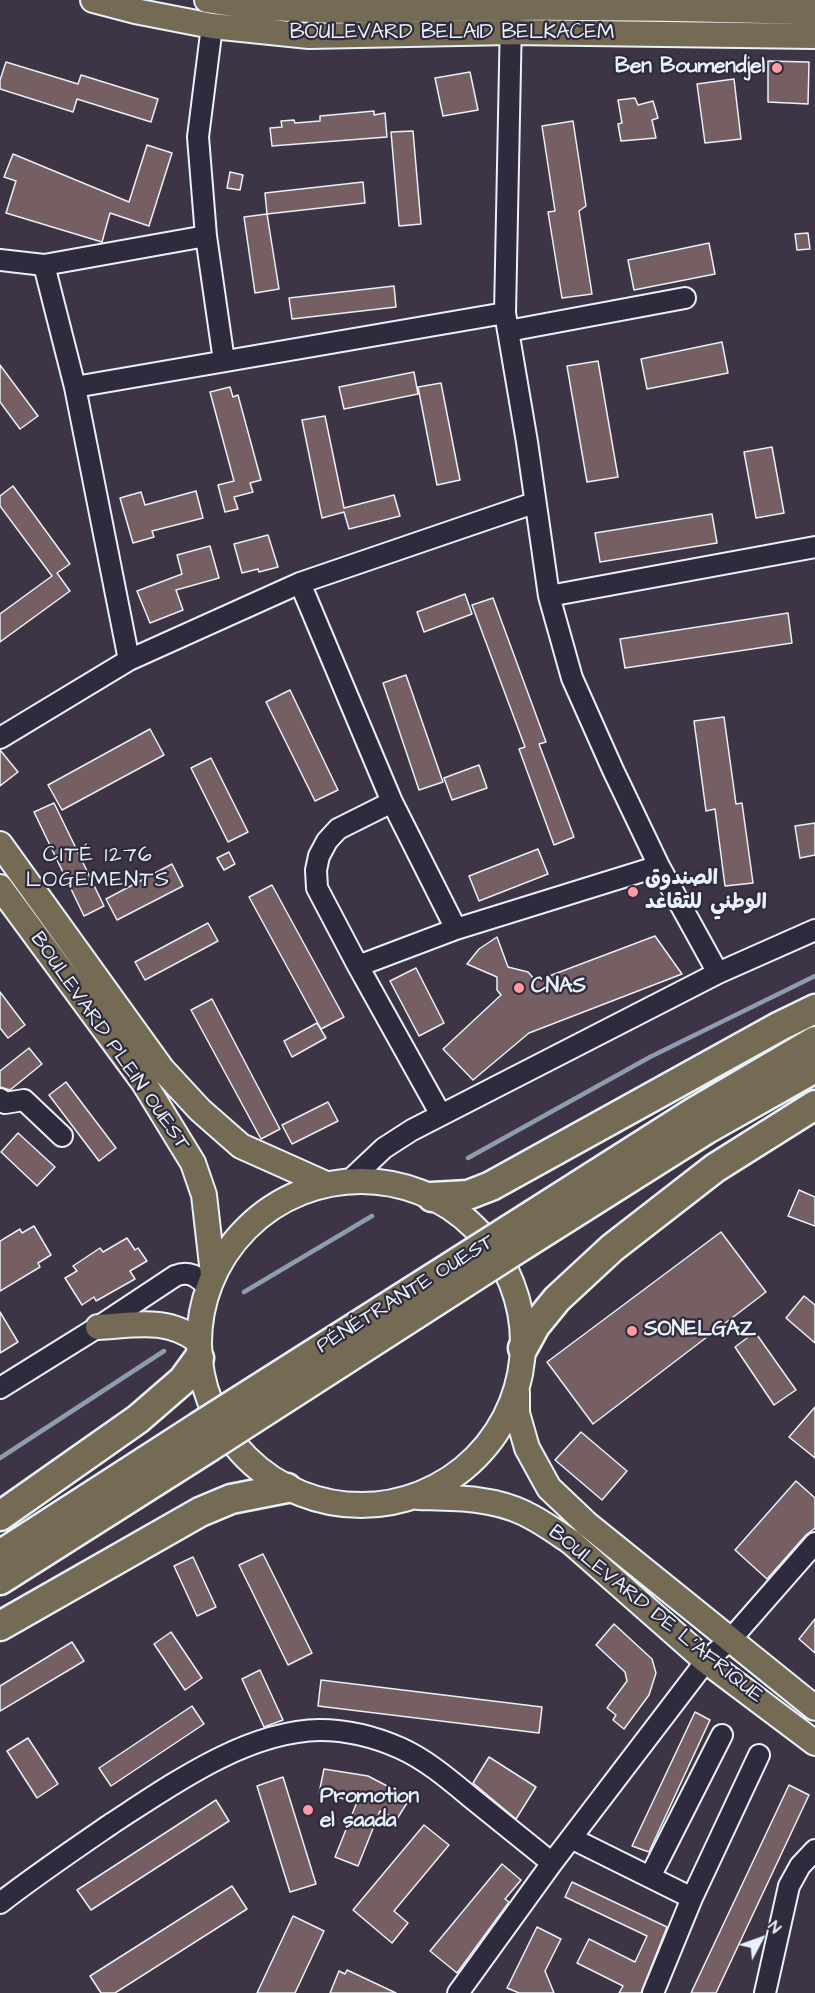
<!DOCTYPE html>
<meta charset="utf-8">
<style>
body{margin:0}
#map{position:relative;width:815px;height:1993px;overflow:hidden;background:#3d3545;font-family:"Architects Daughter",sans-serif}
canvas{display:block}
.north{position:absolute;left:731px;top:1909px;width:60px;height:60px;-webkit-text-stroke:4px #2f2a3d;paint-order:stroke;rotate:49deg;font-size:16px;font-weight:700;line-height:24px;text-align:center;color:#e8f1f8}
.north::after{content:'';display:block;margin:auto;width:21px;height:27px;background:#e8f1f8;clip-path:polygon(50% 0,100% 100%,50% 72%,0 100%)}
</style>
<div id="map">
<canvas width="815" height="1993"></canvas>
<div class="north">N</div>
</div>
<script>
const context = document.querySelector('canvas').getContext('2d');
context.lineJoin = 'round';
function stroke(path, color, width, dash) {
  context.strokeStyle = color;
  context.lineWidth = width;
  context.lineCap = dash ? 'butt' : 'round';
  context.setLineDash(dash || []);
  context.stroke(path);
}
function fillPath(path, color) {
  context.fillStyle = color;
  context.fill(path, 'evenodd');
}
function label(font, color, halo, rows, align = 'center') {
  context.font = font + ' "Architects Daughter","Playpen Sans Arabic",sans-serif';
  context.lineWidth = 4.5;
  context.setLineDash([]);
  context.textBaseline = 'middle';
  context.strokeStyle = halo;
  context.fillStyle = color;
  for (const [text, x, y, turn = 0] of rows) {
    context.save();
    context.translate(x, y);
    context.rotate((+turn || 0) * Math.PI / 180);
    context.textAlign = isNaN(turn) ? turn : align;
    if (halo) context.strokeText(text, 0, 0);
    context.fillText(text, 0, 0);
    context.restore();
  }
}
const stream = new Path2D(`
 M468,1158L650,1057L815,976
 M244,1292L372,1216
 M0,1458L164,1351`);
const building = new Path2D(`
 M768,61L809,62L808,104L768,102Z
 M6,62L78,84L81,75L158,99L151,122L77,99L73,112L0,89V80Z
 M470,72L478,110L443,116L435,78Z
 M734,79L741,139L705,143L697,84Z
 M635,98L638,105L653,101L658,118L652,120L656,138L621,141L618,124L622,123L618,100Z
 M374,111V115L385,113L387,137L272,146L270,128L282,127L281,121L294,120L295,123L320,121V116Z
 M573,121L586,206L579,211L592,294L562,298L548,212L555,211L542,126Z
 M413,131L421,224L399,226L391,132Z
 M147,145L172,153L149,226L110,213L102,242L6,213L16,181L4,177L13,154L129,202Z
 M230,172L243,175L240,190L227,188Z
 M363,182L365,203L267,214L265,193Z
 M267,214L279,289L255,293L244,217Z
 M808,233L810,249L797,250L795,234Z
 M709,243L715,274L634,290L628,260Z
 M394,286L396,307L292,319L289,298Z
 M722,342L728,373L647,389L641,359Z
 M598,361L618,477L587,482L567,366Z
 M0,365L38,416L20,429L0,402Z
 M414,372L418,394L344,409L339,387Z
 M441,383L460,480L437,485L418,387Z
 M230,387L233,397L238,395L261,480L250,483L253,492L234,497L238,509L225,512L218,485L234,481L210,392Z
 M325,416L344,508L394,495L400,516L349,529L344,512L322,518L302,420Z
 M772,447L784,513L756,518L744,452Z
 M13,486L70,564L57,573L70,591L0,642V614L52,576L0,506V496Z
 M196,491L203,518L152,531L154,537L133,543L120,498L141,492L145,505Z
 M712,514L717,543L600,562L595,533Z
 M268,535L278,567L259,572L258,569L242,573L234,544Z
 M210,546L219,578L176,590L183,610L150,623L137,591L182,574L177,555Z
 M465,594L472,614L424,632L417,612Z
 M493,598L546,742L539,744L574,837L554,845L519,749L525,747L472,605Z
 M788,613L792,643L625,668L620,639Z
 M406,675L443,782L419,790L383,683Z
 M290,690L338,790L315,801L266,702Z
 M724,717L736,804L742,803L753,883L725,886L715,809L706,811L694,721Z
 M150,729L164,755L62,810L48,785Z
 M0,750L18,772L0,786Z
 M211,758L248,832L228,842L191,768Z
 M479,765L487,788L452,800L444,778Z
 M54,803L104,906L84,916L34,812Z
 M815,823V855L800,858L795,826Z
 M538,849L548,874L479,901L469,876Z
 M229,852L235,864L224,870L217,858Z
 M172,864L183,886L117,920L106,899Z
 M272,885L344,1017L321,1029L249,897Z
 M208,923L218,941L145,980L135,962Z
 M655,936L682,974L529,1033L473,1080L443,1049L501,995L497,990V977L467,964L479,949L497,937L508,967L528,972L536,981Z
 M416,968L444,1023L419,1036L390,981Z
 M0,992L25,1025L8,1038L0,1028Z
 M212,999L280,1129L261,1139L191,1010Z
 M317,1023L326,1038L292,1057L284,1041Z
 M29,1048L42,1064L10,1090L0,1087V1071Z
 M66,1082L116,1148L99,1161L49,1095Z
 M328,1102L338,1121L292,1144L282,1125Z
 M18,1133L55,1167L37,1186L1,1152Z
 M799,1190L815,1197V1226L788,1216Z
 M34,1226L51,1255L38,1263L40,1267L0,1291V1241L20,1229L22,1233Z
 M721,1232L766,1292L593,1424L547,1362Z
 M127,1238L135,1250L138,1248L147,1261L130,1271L135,1279L96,1301L94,1297L82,1305L65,1278L77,1271L73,1266L100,1248L103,1252Z
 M804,1296L815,1305V1343L786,1318Z
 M0,1312L18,1342L0,1353Z
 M755,1332L796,1390L774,1405L735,1347Z
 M815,1407V1458L789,1437Z
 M581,1432L627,1471L602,1500L555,1460Z
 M796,1481L815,1498V1528L806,1535L767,1579L735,1550Z
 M263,1554L312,1653L288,1665L239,1565Z
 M193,1557L216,1607L197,1616L174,1566Z
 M815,1619V1653L799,1639Z
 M614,1624L652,1659L656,1673L649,1695L624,1729L613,1720L616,1715L607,1708L627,1681L625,1672L596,1645Z
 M171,1632L202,1678L185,1690L154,1644Z
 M72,1642L84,1661L0,1711V1686Z
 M260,1670L283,1720L264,1727L242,1679Z
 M321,1680L542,1707L539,1733L318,1706Z
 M192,1706L204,1724L111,1786L99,1768Z
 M695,1712L710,1720L649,1852L632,1846Z
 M28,1738L58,1784L37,1798L7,1751Z
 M489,1757L536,1787L516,1819L473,1783Z
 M324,1769L368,1776L410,1798L397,1819L380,1811L358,1866L335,1857L357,1802L319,1793Z
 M283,1777L316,1884L290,1892L257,1786Z
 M789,1785L809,1795L716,1993H691Z
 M216,1800L229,1821L91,1910L77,1890Z
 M424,1825L449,1845L394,1911L408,1923L392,1943L353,1910Z
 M502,1864L521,1880L505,1899L509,1902L457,1973L430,1951Z
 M572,1882L667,1927L641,1993H619L623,1986L577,1963L589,1939L635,1962L647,1936L565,1897Z
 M232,1886L247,1909L115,1993H101L90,1976Z
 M293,1916L324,1931L295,1993H257Z
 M537,1927L561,1939L545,1971L554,1993H519L507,1988Z
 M347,1970L396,1993H330L339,1971L345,1974Z`);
const minor = new Path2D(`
 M511,18L505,313L527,442L549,596L572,678L613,770L659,866L718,973
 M212,26L198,137L206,236L224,361
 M0,260L44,265L206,236
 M44,265L75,387L129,660
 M508,331L685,298
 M75,387L505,313
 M300,583L392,802L456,929
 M549,596L815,547
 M0,738L129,660L300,583L534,503
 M392,802L338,829L327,841L319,856L316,870L317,888L358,966L441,1115
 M358,966L456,929L659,866
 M0,1099L5,1103L24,1100L62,1136
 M349,1181L384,1148L412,1130L718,973L815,930
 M0,1388L98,1327L175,1276C190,1270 198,1277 208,1287
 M571,1838L692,1898
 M650,1877L722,1735
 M0,1903C36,1875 73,1850 111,1824C171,1785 246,1731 320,1730C346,1730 375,1737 400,1748C427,1760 451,1781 474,1800C500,1821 526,1842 552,1863
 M458,1993L552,1863L706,1661L731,1639L815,1543
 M653,1993L692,1898L759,1755
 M765,1993L789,1886L800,1866L815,1850`);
const major = new Path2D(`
 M93,0L135,11L212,26L309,36L511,32L815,36
 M207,0C303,17 410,9 506,8C609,7 712,10 815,12
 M0,844L162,1069L200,1110L241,1146L326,1184
 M0,887L144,1083L193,1163L204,1195L213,1274
 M199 1343a162 162 0 1 1 324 0a162 162 0 1 1-324 0Z
 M98,1327C134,1325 168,1317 198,1341
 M517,1393V1413L527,1448L549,1488L587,1524L815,1708
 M418,1497C453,1498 491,1497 524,1513C541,1521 556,1532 571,1542L706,1661L815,1743`);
const highway = new Path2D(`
 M432,1197L468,1195L491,1186L780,1026L815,1009
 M510,1229L694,1112L815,1041
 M514,1251L707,1129L815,1068
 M523,1348L535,1326L557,1299L612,1248L715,1168L815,1105
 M0,1516L138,1419L183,1380L199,1358
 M0,1555L198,1427
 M0,1580L208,1448
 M0,1626L200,1512L231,1499L287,1488`);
const highwayBridge = new Path2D(`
 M198,1427L510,1229
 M208,1448L514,1251`);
const markers = [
 [777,68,6,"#ff9aa2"],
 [633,892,6,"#ff9aa2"],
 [519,988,6,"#ff9aa2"],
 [632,1331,6,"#ff9aa2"],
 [308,1810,6,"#ff9aa2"]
];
const streetNames = [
 ["BOULEVARD BELAID BELKACEM",452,34],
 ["BOULEVARD PLEIN OUEST",109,1042,55],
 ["PÉNÉTRANTE OUEST",406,1295,-32],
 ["BOULEVARD DE L'AFRIQUE",655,1615,39]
];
const poiNames = [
 ["Ben Boumendjel",765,68,"right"],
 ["الصندوق",645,880],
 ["الوطني للتقاعد",645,904],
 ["CNAS",531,988],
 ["SONELGAZ",644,1331],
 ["Promotion",320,1798],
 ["el saada",320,1822]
];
const neighbourhoodNames = [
 ["CITÉ 1276",98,856],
 ["LOGEMENTS",98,881]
];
stroke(stream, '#8f9caf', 4.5);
fillPath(building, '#755f63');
stroke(building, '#e8f1f8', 1.5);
stroke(minor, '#e8f1f8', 24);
stroke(major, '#e8f1f8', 28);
stroke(highway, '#e8f1f8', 33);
stroke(minor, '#2f2a3d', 20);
stroke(major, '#756b55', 24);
stroke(highway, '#756b55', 28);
stroke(highwayBridge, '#e8f1f8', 33, []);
stroke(highwayBridge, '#756b55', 28);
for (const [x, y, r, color] of markers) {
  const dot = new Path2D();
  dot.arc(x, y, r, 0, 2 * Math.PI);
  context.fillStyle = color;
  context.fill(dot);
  stroke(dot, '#2f2a3d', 2);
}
label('21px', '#e8f1f8', '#2f2a3d', streetNames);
label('bold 21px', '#e8f1f8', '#2f2a3d', poiNames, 'left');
context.letterSpacing = '1.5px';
label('22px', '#e8f1f8', '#2f2a3d', neighbourhoodNames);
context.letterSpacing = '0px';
</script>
